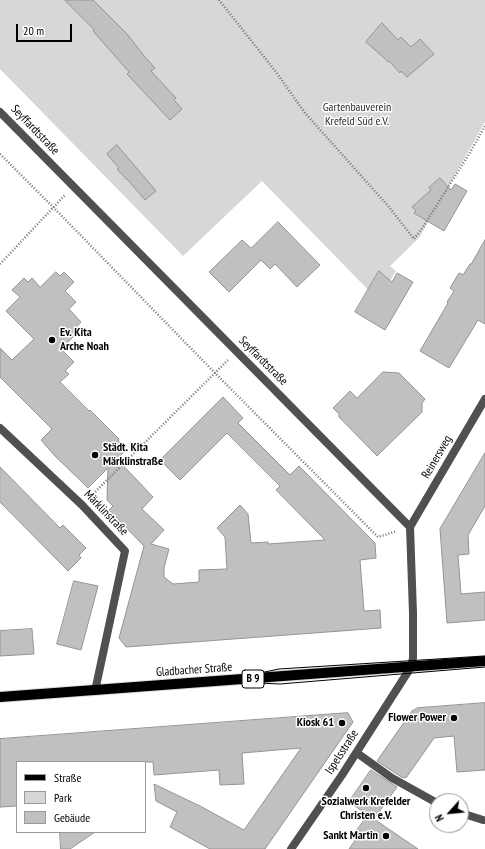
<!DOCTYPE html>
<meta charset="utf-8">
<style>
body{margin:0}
#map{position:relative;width:485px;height:849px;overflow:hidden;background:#fff;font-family:"PT Sans Narrow",sans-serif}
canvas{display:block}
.legend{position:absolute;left:16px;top:761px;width:130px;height:72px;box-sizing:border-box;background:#fff;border:1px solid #999;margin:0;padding:5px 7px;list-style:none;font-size:12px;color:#000}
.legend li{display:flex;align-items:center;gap:8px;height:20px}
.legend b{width:20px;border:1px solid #999}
.north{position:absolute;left:429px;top:793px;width:40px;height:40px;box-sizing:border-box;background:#fff;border:1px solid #999;border-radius:50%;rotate:243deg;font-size:11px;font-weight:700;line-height:16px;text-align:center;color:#000}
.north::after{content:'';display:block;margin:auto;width:14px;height:18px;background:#000;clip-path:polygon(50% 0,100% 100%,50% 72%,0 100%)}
.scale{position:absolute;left:16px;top:24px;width:56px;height:18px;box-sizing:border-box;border:2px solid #000;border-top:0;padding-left:5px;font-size:12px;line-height:14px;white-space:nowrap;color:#000;-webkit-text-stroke:3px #fff;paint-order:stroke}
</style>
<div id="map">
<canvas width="485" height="849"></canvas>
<ul class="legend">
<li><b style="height:5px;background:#000"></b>Straße</li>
<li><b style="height:11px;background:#d7d7d7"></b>Park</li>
<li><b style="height:11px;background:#c0c0c0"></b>Gebäude</li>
</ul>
<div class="north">N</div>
<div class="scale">20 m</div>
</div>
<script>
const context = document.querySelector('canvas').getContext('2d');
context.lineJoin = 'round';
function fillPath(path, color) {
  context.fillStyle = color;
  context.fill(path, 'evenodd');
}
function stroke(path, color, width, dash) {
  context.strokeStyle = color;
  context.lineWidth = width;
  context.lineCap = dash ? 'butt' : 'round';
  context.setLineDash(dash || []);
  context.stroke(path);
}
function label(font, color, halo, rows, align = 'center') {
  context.font = font + ' "PT Sans Narrow",sans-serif';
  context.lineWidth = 3;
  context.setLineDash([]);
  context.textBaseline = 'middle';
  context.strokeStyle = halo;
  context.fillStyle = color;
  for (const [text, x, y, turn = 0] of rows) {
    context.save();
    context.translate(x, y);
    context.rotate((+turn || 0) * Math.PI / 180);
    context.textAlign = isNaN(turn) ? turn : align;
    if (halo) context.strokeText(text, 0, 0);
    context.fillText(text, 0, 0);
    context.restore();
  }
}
const green = new Path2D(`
 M0,0H485V122L419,238L390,266L396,271L378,300L262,181L183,256L0,69Z`);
const building = new Path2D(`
 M65,0H93L127,34L145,57L155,68L151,71L176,98L174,100L182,109L170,120L127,74L129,72L93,31L94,30Z
 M382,23L398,40L401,37L411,47L420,39L434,54L407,77L401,71L400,73L389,61L388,62L383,57L366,42Z
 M117,145L156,191L145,200L127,179V180L117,169L119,168L107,154Z
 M440,178L451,190L455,184L467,191L444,231L414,213L416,211L412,207L431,190L429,188Z
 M278,222L320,265L297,287L275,264L270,269L261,260L229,292L209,272L242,240L251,248Z
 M485,240V324L478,320L449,368L420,351L448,303L447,302L454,291L450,288L459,273L463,275L470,264H471Z
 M379,271L392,282L397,273L413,282L385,330L355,312Z
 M56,272L60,276L64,272L74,282L65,291L76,302L69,309L81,322L73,331L76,334L61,349L74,362L65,371L69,374L60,382L89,411L90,410L119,439L118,440L127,449L117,459L153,497L142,509L164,530L151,544L169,549L164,568V577L173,584L199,582V570L227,569L225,537L217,528L240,505L248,514L251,543L268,542V544L325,540L276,490L280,486L227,433L180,480L160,460L223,397L243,418L238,423L290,475L299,466L375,543L376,558L360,560L364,611L380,610L381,628L126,647L119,638L144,546L109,510L113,506L107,500L108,468L88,488L54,455L41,440L52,429L0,377V348L12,360L34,339L6,311L20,297L12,290L24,278L28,282L32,278L40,287Z
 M383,372L399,373L425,399L422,403V412L377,456L339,417V414L333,408L350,391L357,398Z
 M485,453V506L468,535L469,554L458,555L461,594L485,592V620L447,623L440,529Z
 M0,467L60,528L63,525L86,548L79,555L81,558L68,571L0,502Z
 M74,581L98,586L81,650L57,644Z
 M32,629L34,654L0,656V631Z
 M485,703V770L457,772L454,736L434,738L406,778L404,777L403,778L395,773L377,761L412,711L417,708Z
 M348,713L353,722L265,849H210L170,827L177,812L156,801L154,784L200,806L244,830L301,748L242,753L244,784L220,785L219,770L154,775L153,762H17V806L0,807V739Z
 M371,770L397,787L374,819L349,802Z
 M368,815L418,849H349L361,832L357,830Z
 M60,832H95L70,849H61Z`);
const path = new Path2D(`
 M219,0L276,72L305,113L389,207L414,239L423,227L469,154L485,126
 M0,154L53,207L215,373L378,537L397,531
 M0,264L65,195
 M91,496L228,360`);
const lane = new Path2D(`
 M357,753L392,778L437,803
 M461,813L483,820`);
const street = new Path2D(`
 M0,112L410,527L413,613V658L411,667L342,775L291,849
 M0,428L82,505L125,551L95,691
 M410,527L485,399`);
const primary = new Path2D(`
 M0,697L485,661`);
const tram = new Path2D(`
 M235,682L280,684L485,667
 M0,695L241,677L279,669L485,656`);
const markers = [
 [52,340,4,"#000"],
 [95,455,4,"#000"],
 [454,718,4,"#000"],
 [342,723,4,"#000"],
 [366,788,4,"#000"],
 [386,836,4,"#000"]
];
const shields = [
 [253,679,22]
];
const shieldNames = [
 ["B 9",253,679]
];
const parkNames = [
 ["Gartenbauverein",357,108],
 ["Krefeld Süd e.V.",357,122]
];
const streetNames = [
 ["Seyffardtstraße",35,130,46],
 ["Seyffardtstraße",263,361,45],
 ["Reinersweg",437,457,-60],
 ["Märklinstraße",106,513,46],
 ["Gladbacher Straße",194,670,-4],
 ["Ispelsstraße",342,752,-57]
];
const poiNames = [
 ["Ev. Kita",60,333,"left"],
 ["Arche Noah",60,347,"left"],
 ["Städt. Kita",103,448,"left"],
 ["Märklinstraße",103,462,"left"],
 ["Flower Power",446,718],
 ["Kiosk 61",334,723],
 ["Sozialwerk Krefelder",366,802,"center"],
 ["Christen e.V.",366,816,"center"],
 ["Sankt Martin",378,836]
];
fillPath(green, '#d7d7d7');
fillPath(building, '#c0c0c0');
stroke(building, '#949494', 1);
stroke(primary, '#dbdbdb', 12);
stroke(path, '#727272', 2.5, [1, 2]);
stroke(lane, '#505050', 8);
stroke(street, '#505050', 8);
stroke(primary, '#000', 10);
stroke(tram, '#000', 1);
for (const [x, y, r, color] of markers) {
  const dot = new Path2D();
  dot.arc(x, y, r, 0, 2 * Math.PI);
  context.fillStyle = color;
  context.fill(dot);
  stroke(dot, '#fff', 1.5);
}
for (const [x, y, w] of shields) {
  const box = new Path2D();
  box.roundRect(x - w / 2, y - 9, w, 18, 3);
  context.fillStyle = '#fff';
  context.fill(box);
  stroke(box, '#000', 1);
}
label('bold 11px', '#000', null, shieldNames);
label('12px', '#2e2e2e', '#fff', parkNames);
label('12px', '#000', '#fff', streetNames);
label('bold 12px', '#000', '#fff', poiNames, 'right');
</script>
